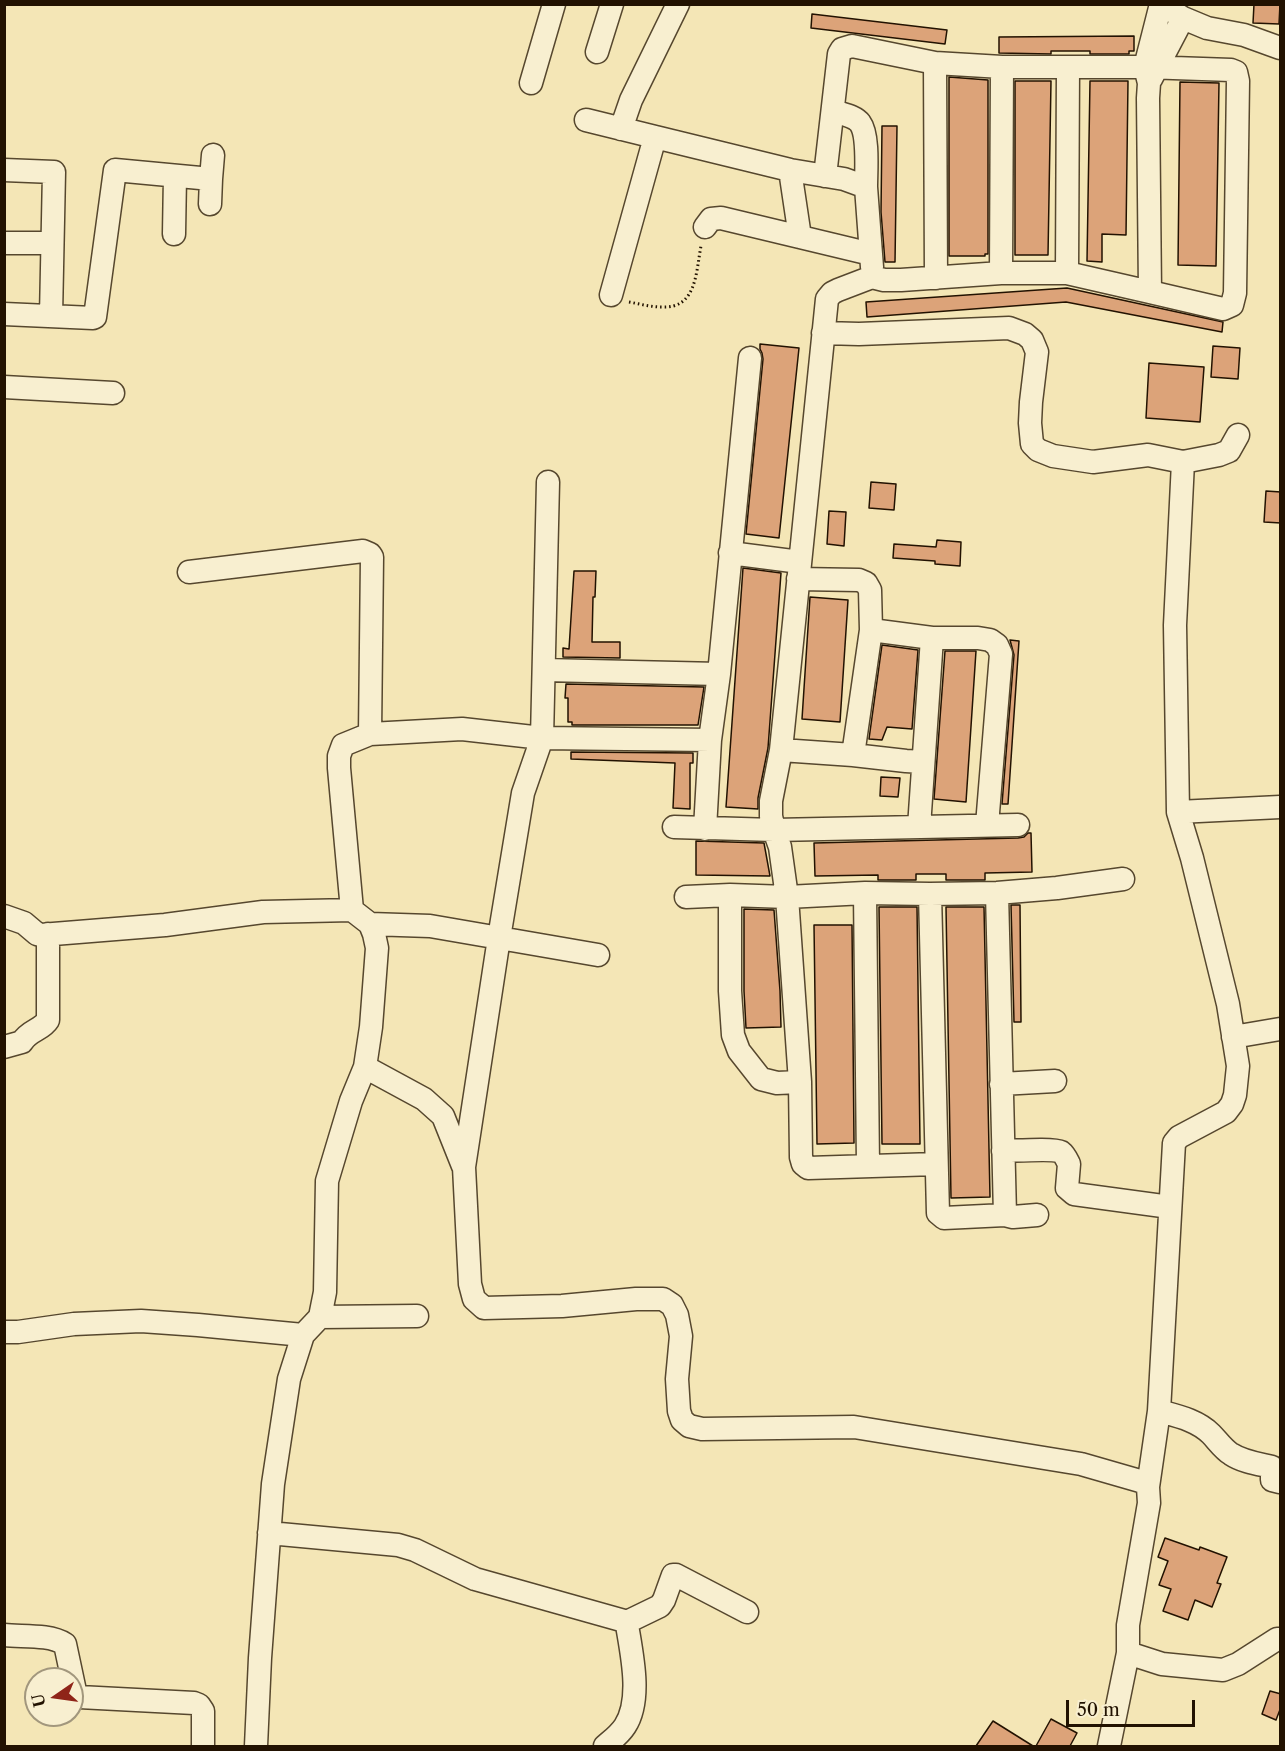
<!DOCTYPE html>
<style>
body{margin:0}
#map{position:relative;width:1285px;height:1751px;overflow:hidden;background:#f4e6b6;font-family:"Libre Caslon Text",serif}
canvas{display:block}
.frame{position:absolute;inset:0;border:6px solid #221201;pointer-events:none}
.north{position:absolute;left:24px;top:1667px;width:60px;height:60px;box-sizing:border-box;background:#f8efd0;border:2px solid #a2977d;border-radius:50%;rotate:257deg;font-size:16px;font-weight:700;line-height:24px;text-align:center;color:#221201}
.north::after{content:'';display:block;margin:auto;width:21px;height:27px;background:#8f2418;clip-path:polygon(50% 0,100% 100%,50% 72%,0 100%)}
.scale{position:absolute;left:1066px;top:1700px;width:129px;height:27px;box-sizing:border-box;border:3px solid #221201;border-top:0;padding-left:8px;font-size:18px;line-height:21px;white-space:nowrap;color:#221201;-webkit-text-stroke:4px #f8efd0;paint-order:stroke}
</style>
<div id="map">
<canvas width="1285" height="1751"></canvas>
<div class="frame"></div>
<div class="north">U</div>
<div class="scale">50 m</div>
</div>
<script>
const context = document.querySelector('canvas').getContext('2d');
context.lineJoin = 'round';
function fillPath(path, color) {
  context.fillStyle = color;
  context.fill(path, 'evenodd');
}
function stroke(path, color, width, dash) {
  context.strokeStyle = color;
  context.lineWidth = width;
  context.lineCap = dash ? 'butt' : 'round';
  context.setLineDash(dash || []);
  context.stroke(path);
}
const building = new Path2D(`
 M1254,4H1280L1279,24L1253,23Z
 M812,14L947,30L945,44L811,28Z
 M1134,36V51H1129V54H1090V51H1051V54L999,53V37Z
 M949,77L988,80V254H985V256H949Z
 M1015,81H1051L1048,255H1015Z
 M1090,81H1128L1126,235L1102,234V262L1087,261Z
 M1180,82L1219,83L1216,266L1178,265Z
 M882,126H897L895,262H885L881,212Z
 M1067,288L1223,322L1222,332L1066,302L867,317L866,302Z
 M760,344L799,348L779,538L746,534L763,359L762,353L760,349Z
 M1213,346L1240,348L1238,379L1211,377Z
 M1149,363L1204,367L1200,422L1146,418Z
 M871,482L896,484L894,510L869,508Z
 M1266,491L1281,492V523L1264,522Z
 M829,511L846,512L844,546L827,544Z
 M937,540L961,542L960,566L935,564V561L893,558L894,544L936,547Z
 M743,568L781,573L770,721L768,748L758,798V809L726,807Z
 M574,571H596L595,597H593L592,642H620V658L563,657V648L569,649Z
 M810,597L848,600L840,722L802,719Z
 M1010,640L1019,641L1008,804H1002L1014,655Z
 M882,645L918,650L912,729L887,727L882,740L869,739Z
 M945,651H976L966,802L934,799Z
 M566,684L704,687L698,725H572V722H568V698H565Z
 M571,752L693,753V763H690V809L673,808L675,763L571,759Z
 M881,777L900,778L898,797L880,796Z
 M1028,833H1031L1032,872L985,873V880H946V874H916V880H878V875L815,876L814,843L1018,838L1024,837Z
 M696,841L764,843L770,876L696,875Z
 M1011,905H1020L1021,1022H1014Z
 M879,907H917L920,1144H882Z
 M946,907H984L990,1197L951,1198Z
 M744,909L774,910L780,991L781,1027L746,1028L744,991Z
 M814,925H852L854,1143L817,1144Z
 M1165,1538L1199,1550L1200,1547L1227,1557L1217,1583L1221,1584L1212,1607L1195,1600L1188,1620L1163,1611L1171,1589L1159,1585L1168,1561L1158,1557Z
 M1270,1691L1281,1694V1707L1276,1720L1262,1714Z
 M1051,1719L1077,1733L1070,1746H1036Z
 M993,1721L1033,1746H976Z`);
const path = new Path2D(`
 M629,302C640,304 651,307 662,307C697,309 696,271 701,246`);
const minor = new Path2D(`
 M1161,4L1183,18L1207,28L1244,35L1280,48
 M597,52L612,4
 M935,63L936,278
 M1151,79L1183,18
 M531,83L554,4
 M834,111C842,114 855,116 860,123C869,135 866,172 866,187
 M586,120L655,137
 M621,129L631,100L678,4
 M4,170L54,172L51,316
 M790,170L800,237
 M825,176L839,54L842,49L852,46L935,63L1002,67H1145L1231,70L1236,72L1238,81L1235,293L1232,305L1223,309L1150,292
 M211,179L213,155
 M705,227L711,219L721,218L871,254L872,267
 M174,234L175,176
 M4,243H52
 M1001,273L1002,67
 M1067,273L1068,67
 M611,295L655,137L790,170L844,179L866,187L871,254
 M4,314L93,318L95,317L115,170L211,179L210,204
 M823,333L859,334L1009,328L1025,334L1032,340L1037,352L1031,402L1030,423L1032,444L1038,450L1053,456L1093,462L1148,455L1183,462
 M4,387L113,393
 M1238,435L1229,451L1219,455L1183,462L1175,625L1178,812L1192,858L1228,1004L1238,1066L1235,1095L1232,1104L1226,1112L1179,1137L1174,1143L1159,1411L1148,1487L1149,1503L1128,1625V1653L1162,1664L1223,1670L1238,1664L1277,1639H1280
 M548,482L542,738L523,793L499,938L464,1167L470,1284L474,1299L484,1308L562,1306L636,1299H663L672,1305L677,1315L681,1336L677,1379L679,1411L682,1420L689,1426L702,1429L854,1427L1081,1464L1140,1481L1145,1483L1148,1487
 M730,553L800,562
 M189,572L363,551L370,554L372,557L370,734
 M798,579L859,580L866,583L870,590L871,630L853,755
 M871,630L932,638H978L990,640L997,645L1001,654L987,825
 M545,670L719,674
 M781,750L853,755L906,761L922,762
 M1178,812L1280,807
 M674,827L774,830L1018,825
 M919,827L932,638
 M705,829L710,740L719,674L750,358
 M1123,879L1057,888L997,893L930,894L865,893L787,897L780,847L774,830L771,816V801L781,750L827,299L832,293L838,290L872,277L884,280H901L1001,273H1067L1150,292L1148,98L1149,83L1145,67L1161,4
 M865,893L868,1165
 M997,893L1005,1215
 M930,894L938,1213L944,1218L1005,1215L1013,1217L1037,1215
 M730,895V991L733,1035L739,1051L761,1079L777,1083L800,1082
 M686,897L730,895L787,897L800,1082L801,1157L803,1164L808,1168L936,1164
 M352,910L339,768V756L343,745L370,734L462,729L542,738L710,740
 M4,916L24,923L37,934L41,935L165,925L263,912L352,910L370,924L374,934L377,948L371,1027L365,1067L351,1101L327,1181L325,1292L320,1317L303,1335L289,1379L273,1484L260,1658L256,1746
 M370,924L430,926L598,955
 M1233,1037L1280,1029
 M4,1047L22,1042C29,1030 42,1030 48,1020V934
 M365,1067L424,1099L443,1116L463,1166
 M1001,1084L1055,1081
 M1003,1151C1014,1151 1053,1148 1061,1152C1065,1155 1067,1160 1069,1164L1067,1188L1074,1194L1170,1207
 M320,1317L417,1316
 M4,1332H18L74,1324L141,1321L198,1325L303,1335
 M1159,1411C1177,1416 1197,1420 1211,1434C1217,1440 1223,1449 1231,1454C1243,1462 1259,1464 1272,1467V1480L1280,1482
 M269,1533L398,1545L415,1550L475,1579L628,1622
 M4,1635C23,1637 49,1634 65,1644L75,1691L79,1697L194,1703L199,1705L203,1711V1746
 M605,1746C612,1740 620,1734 625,1726C642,1700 632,1655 627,1625L629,1621L660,1606L664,1600L673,1575H676L747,1612
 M1109,1746L1128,1653`);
fillPath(building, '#dca379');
stroke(building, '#221201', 1.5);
stroke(minor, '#56472e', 25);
stroke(path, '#221201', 3, [1.5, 3]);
stroke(minor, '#f8efd0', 22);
</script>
